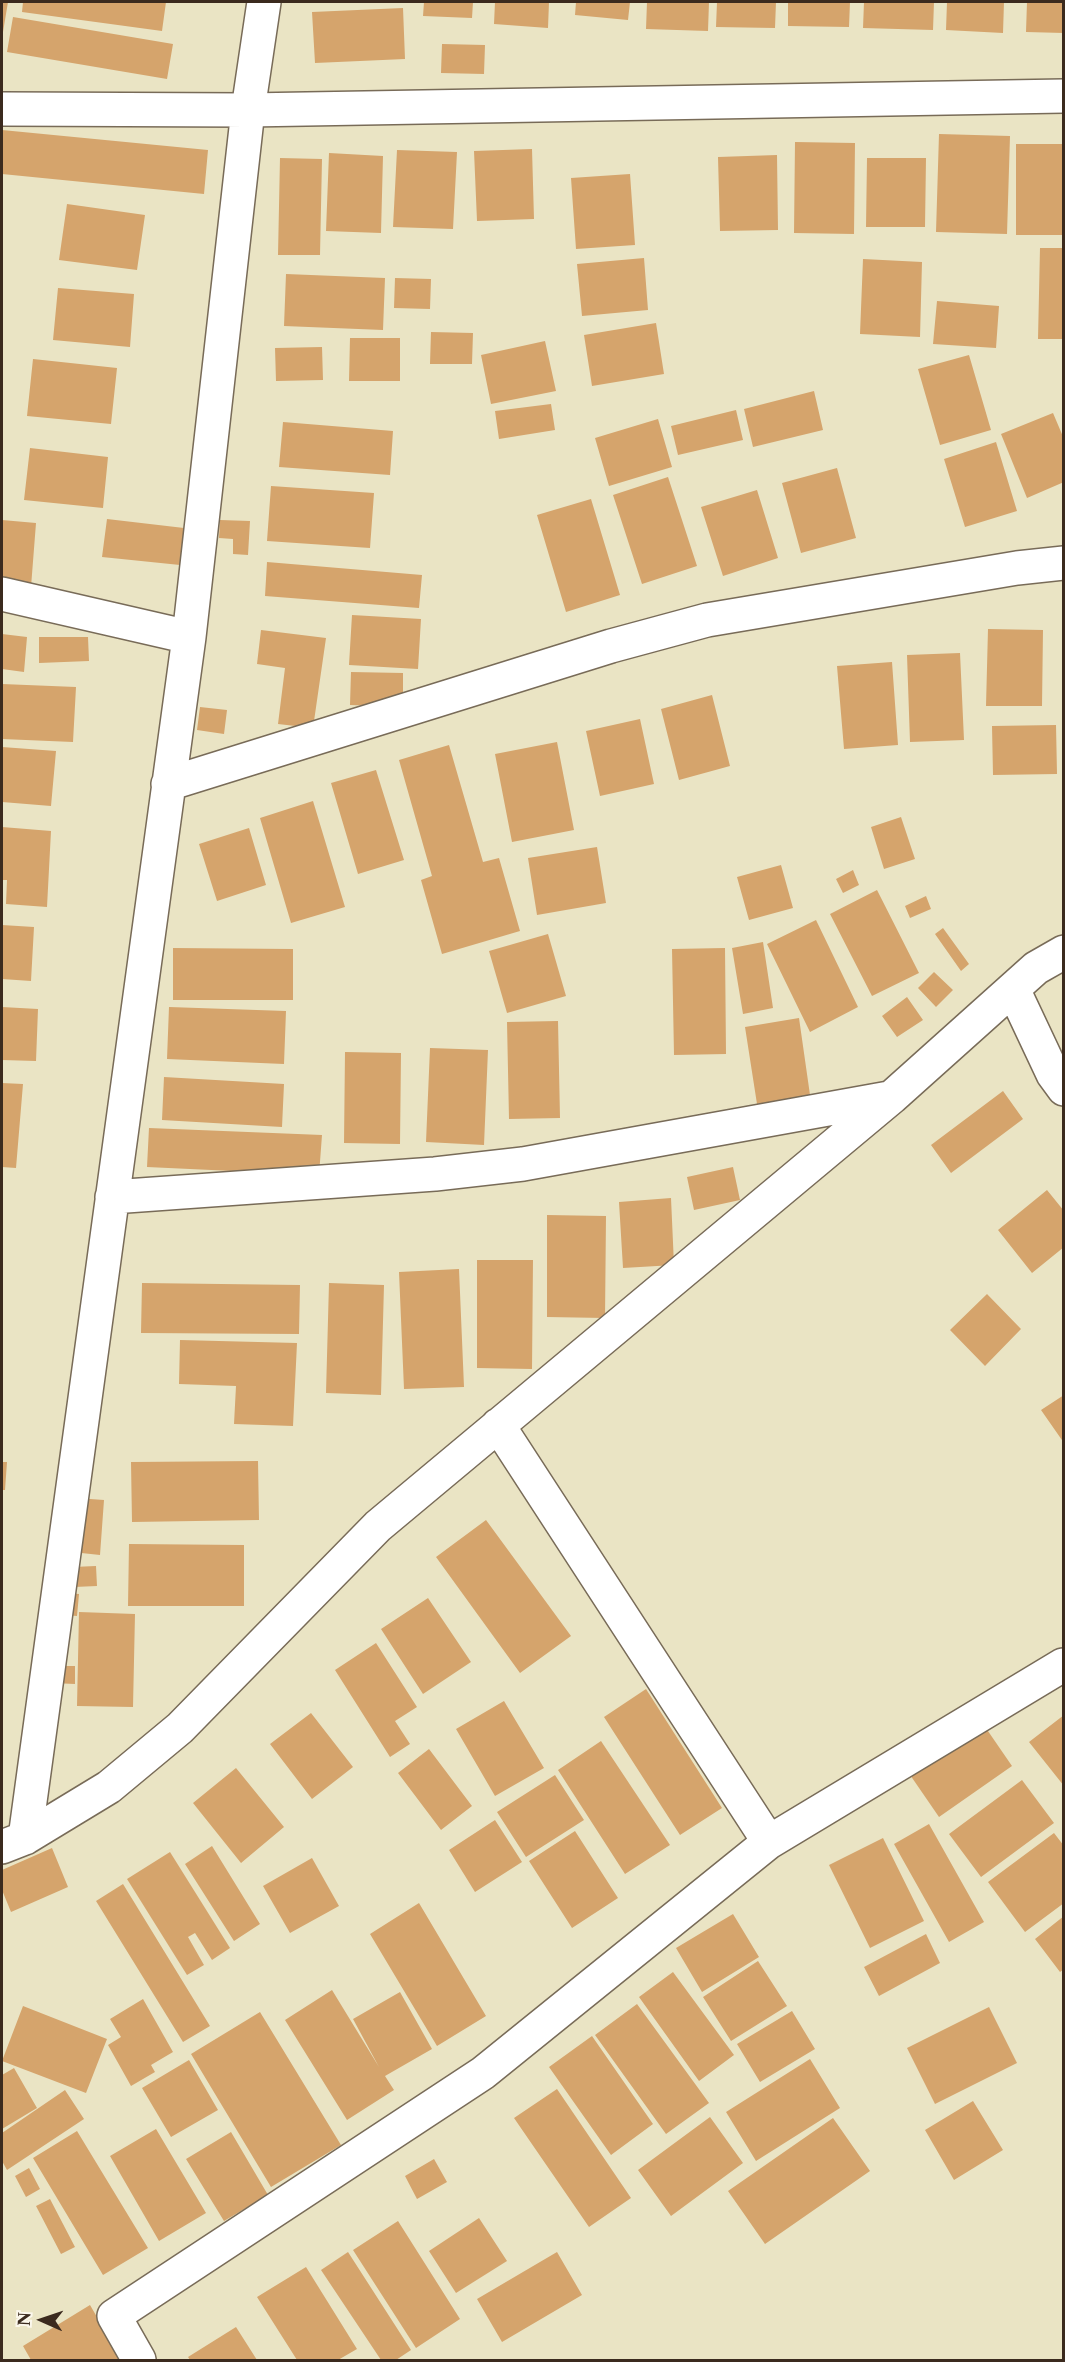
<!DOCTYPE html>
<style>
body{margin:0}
#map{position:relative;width:1065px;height:2362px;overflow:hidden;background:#eae4c4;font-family:"Libre Caslon Text",serif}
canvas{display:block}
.frame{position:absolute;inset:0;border:3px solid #3b2a1e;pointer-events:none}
.north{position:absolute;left:12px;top:2290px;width:60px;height:60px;-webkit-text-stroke:4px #fbf7ec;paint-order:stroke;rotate:273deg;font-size:16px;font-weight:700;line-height:24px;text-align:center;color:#3b2a1e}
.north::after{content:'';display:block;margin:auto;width:21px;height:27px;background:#3b2a1e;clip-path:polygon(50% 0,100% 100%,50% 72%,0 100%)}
</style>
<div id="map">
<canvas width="1065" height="2362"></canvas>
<div class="frame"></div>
<div class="north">N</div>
</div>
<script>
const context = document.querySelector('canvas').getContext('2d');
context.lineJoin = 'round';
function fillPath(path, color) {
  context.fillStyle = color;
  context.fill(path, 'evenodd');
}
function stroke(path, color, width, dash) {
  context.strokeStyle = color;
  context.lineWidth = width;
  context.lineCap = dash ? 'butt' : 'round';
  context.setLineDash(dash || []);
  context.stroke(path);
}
const building = new Path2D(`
 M2,2H8L3,32H2Z
 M23,2H166L162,31L22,12Z
 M424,2H473L472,18L423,16Z
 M495,2H549L548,28L494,24Z
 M576,2H630L628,20L575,15Z
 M647,2H709L708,31L646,29Z
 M717,2H776L775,28L716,27Z
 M788,2H850L849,27L788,26Z
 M864,2H934L933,30L863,28Z
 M947,2H1004L1003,33L946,30Z
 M1027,2H1064V33L1026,32Z
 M403,8L405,59L315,63L312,12Z
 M13,17L173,44L167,79L7,52Z
 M442,44L485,45L484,74L441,73Z
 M2,130L208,150L204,194L2,174Z
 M939,134L1010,136L1007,234L936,232Z
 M795,142L855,143L854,234L794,233Z
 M1016,144H1064V235H1016Z
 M532,149L534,219L477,221L474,151Z
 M397,150L457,152L453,229L393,227Z
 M329,153L383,156L381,233L326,231Z
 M777,155L778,230L720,231L718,157Z
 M280,158L322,159L320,255H278Z
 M867,158H926L925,227H866Z
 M630,174L635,245L576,249L571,178Z
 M67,204L145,215L137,270L59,260Z
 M1040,248H1064V339H1038Z
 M644,258L648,310L582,316L577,264Z
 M863,259L922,262L920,337L860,334Z
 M286,274L385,278L383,330L284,326Z
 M395,278L431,279L430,309L394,308Z
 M58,288L134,294L130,347L53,340Z
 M937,301L999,306L996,348L933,344Z
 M656,323L664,374L592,386L584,335Z
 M431,332L473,333L472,364H430Z
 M350,338H400V381H349Z
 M545,341L556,391L491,404L481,355Z
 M322,347L323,380L276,381L275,348Z
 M969,355L991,430L940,445L918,369Z
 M33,359L117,368L111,424L27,416Z
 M814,391L823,430L753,447L744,409Z
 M551,404L555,430L499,439L495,411Z
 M736,410L743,440L678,455L671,426Z
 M1053,413L1064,439V482L1027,498L1001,434Z
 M658,419L672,467L609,486L595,438Z
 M283,422L393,431L390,475L279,467Z
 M996,442L1017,511L965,527L944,459Z
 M30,448L108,457L103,508L24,500Z
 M837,468L856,538L801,553L782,483Z
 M668,477L697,566L642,584L613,495Z
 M271,486L374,493L370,548L267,541Z
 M757,490L778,558L723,576L701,507Z
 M591,499L620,595L566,612L537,515Z
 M107,519L184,528L180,565L102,557Z
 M2,520L36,523L31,587L2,584Z
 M220,520L250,521L248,555L233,554V539L219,538Z
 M267,562L422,575L419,608L265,596Z
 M352,615L421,619L418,669L349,665Z
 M988,629L1043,630L1042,706H986Z
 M261,630L326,638L313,728L278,724L285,668L257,664Z
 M2,634L27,637L24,672L2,669Z
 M39,637H88L89,661L39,663Z
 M960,653L964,740L910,742L907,655Z
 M892,662L898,745L844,749L837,666Z
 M351,672L403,673V707L350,705Z
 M2,684L76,687L73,742L2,739Z
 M712,695L730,766L679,780L661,709Z
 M200,707L227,710L224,734L197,730Z
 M640,719L654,784L600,796L586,731Z
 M1056,725L1057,774L993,775L992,726Z
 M557,742L574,830L512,842L495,754Z
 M449,745L483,862L499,858L520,931L442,954L421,880L432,876L399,760Z
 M2,747L56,751L51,806L2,802Z
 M376,770L404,860L358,874L331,783Z
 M313,801L345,907L291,923L260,818Z
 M901,817L915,859L884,869L871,827Z
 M2,827L51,831L47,907L6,904L7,880H2Z
 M249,828L266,885L217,901L199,844Z
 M597,847L606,903L537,915L528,858Z
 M781,865L793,908L749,920L737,877Z
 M853,870L859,885L843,893L836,879Z
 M877,890L919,973L872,996L830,914Z
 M926,896L931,909L910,918L905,906Z
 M816,920L858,1007L810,1032L767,944Z
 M2,925L34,927L31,981L2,979Z
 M943,928L969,964L961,971L935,934Z
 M548,934L566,996L507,1013L489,951Z
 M763,942L773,1008L743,1014L732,948Z
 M173,948L293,949V1000H173Z
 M725,948L726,1054L674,1055L672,949Z
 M934,972L953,990L936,1007L918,988Z
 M907,997L923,1020L897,1037L882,1016Z
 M2,1007L38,1009L36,1061L2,1060Z
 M169,1007L286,1011L284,1064L167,1059Z
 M799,1018L810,1095L757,1104L745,1027Z
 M558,1021L560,1118L509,1119L507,1022Z
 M430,1048L488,1050L484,1145L426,1142Z
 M345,1052L401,1053L400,1144L344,1143Z
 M164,1077L284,1084L282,1127L162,1120Z
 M2,1083L23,1084L16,1168L2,1167Z
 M1003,1091L1023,1119L951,1173L931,1145Z
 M149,1128L322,1135L319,1175L147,1167Z
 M733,1167L740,1200L694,1210L687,1177Z
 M1047,1190L1064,1211V1247L1032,1273L998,1230Z
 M671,1198L674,1265L623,1268L619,1202Z
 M547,1215L606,1216L605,1318L547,1317Z
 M477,1260H533L532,1369L477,1368Z
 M459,1269L464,1387L404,1389L399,1272Z
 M142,1283L300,1285L299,1334L141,1333Z
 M329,1283L384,1285L381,1395L326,1393Z
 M987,1294L1021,1329L985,1366L950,1330Z
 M180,1340L297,1343L293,1426L234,1424L236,1386L179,1384Z
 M1064,1395V1443L1041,1410Z
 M258,1461L259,1520L132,1522L131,1462Z
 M2,1462H7L5,1490H2Z
 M76,1498L104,1500L100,1555L72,1552Z
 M486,1520L571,1636L520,1673L436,1557Z
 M129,1544L244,1545V1606H128Z
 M96,1566L97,1586L74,1587L73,1567Z
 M66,1593L79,1594L77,1616L65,1615Z
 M428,1598L471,1662L423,1694L381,1629Z
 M79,1612L135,1614L133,1707L77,1706Z
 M376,1643L417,1707L395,1721L410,1744L390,1757L335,1670Z
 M52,1666H75V1684L52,1683Z
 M646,1689L722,1808L680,1835L604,1717Z
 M504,1701L544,1768L495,1796L456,1729Z
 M311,1713L353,1767L312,1799L270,1744Z
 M1064,1715V1786L1029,1742Z
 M979,1718L1012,1766L939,1817L906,1769Z
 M601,1741L670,1845L625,1874L558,1770Z
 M429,1749L472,1806L441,1830L398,1773Z
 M236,1768L284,1827L241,1863L193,1803Z
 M555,1775L584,1820L526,1857L497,1812Z
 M1022,1780L1054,1823L981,1877L949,1834Z
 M495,1820L522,1862L475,1892L449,1850Z
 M929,1824L984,1922L949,1942L894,1844Z
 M575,1831L618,1898L572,1928L529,1861Z
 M1054,1833L1064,1846V1903L1025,1932L988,1882Z
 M883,1838L924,1921L870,1948L829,1865Z
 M212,1846L260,1924L234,1941L185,1864Z
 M52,1848L68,1887L11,1912L2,1890V1870Z
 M170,1852L230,1948L212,1960L195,1933L188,1937L204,1965L187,1975L127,1879Z
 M312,1858L339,1906L290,1933L263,1886Z
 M123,1884L210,2026L183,2042L96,1901Z
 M419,1903L486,2016L437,2046L370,1934Z
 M733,1914L759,1957L702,1992L676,1948Z
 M1064,1916V1969L1060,1972L1035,1939Z
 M926,1934L940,1963L879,1996L864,1967Z
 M758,1961L787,2006L731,2041L703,1997Z
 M673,1972L734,2055L699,2081L639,1997Z
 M332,1990L379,2067L353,2019L400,1992L432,2049L385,2076L394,2090L347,2120L285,2020Z
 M143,1999L173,2052L151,2065L155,2072L131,2086L108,2045L121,2037L110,2019Z
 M637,2004L709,2103L666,2134L595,2035Z
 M23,2006L107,2039L86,2093L2,2061Z
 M989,2007L1017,2063L935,2104L907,2048Z
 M792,2011L815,2049L760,2082L737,2044Z
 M260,2012L341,2145L271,2187L191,2054Z
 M592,2036L653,2124L611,2155L549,2067Z
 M810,2059L840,2108L756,2161L726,2112Z
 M189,2060L218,2110L171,2137L142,2088Z
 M14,2068L37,2108L2,2129V2075Z
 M557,2089L631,2198L589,2227L514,2118Z
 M65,2090L84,2119L7,2170L2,2161V2133Z
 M973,2101L1003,2150L954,2180L925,2130Z
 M710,2117L743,2163L671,2216L638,2170Z
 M833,2118L870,2171L765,2244L728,2191Z
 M156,2129L206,2213L159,2241L110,2156Z
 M77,2131L148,2248L103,2275L33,2158Z
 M231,2132L268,2195L224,2221L186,2159Z
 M434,2159L447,2182L417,2199L405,2176Z
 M29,2168L40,2189L26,2197L15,2176Z
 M50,2199L75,2247L61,2254L36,2206Z
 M479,2218L507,2261L456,2293L429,2251Z
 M398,2221L460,2319L416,2348L353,2250Z
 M348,2252L411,2350L396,2360H381L321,2270Z
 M557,2252L582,2295L502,2342L477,2299Z
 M306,2267L357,2349L338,2360H297L257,2297Z
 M90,2305L122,2360H31L23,2346Z
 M236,2327L257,2360H190L188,2357Z`);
const minor = new Path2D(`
 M2,109L248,110L1064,96
 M2,594L189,637
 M168,784L611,646L707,620L1017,568L1064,563
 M1013,989L1053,1074L1064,1089
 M112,1197L435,1174L523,1164L889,1098
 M498,1425L769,1842
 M25,1838L189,637L248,110L264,2
 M2,1847L25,1838L109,1787L180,1728L378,1526L892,1097L1036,968L1064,952
 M139,2360L114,2316L483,2073L769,1842L1063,1665`);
fillPath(building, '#d5a46c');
stroke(minor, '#786b58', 36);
stroke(minor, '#fff', 33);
</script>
